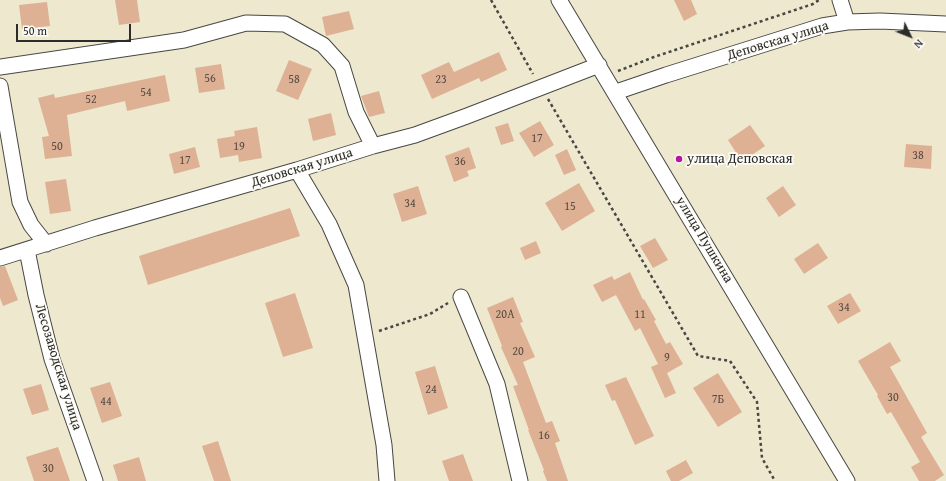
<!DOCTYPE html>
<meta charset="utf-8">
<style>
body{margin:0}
#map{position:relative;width:946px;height:481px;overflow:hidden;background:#ede8ce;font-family:"Gentium Book Plus",serif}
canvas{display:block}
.north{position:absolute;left:890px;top:16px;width:40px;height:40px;-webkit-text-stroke:3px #fdfcf7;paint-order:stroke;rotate:133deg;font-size:11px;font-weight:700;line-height:16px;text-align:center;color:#2b2b2b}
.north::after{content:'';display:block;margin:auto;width:14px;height:18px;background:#2b2b2b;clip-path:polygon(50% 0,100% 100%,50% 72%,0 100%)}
.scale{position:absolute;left:16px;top:24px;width:115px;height:18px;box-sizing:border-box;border:2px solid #2b2b2b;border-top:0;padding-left:5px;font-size:12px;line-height:14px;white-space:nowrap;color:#2b2b2b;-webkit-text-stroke:3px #fdfcf7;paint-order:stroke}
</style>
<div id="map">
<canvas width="946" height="481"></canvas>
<div class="north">N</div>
<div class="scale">50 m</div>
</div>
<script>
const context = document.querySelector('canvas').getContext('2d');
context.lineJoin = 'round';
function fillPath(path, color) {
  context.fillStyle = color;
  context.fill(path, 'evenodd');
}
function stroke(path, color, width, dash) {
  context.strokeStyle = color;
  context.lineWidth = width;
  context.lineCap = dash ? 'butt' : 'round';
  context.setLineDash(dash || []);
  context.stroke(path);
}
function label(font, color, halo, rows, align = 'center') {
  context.font = font + ' "Gentium Book Plus",serif';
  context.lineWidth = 3.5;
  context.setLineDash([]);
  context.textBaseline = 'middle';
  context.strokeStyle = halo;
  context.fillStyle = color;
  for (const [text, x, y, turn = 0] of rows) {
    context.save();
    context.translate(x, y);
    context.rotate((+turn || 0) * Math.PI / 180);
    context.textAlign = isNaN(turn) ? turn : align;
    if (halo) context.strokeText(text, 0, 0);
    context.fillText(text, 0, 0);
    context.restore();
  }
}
const building = new Path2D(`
 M115,0H137L140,22L119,25Z
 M674,0H691L697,14L684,21Z
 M47,2L50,26L22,29L19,5Z
 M349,11L354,29L326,36L322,17Z
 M499,52L507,70L481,82L479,78L432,99L421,75L449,62L454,72Z
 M289,60L312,69L298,100L276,91Z
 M221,64L225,89L199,93L195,68Z
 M165,75L170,101L127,111L125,101L67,115L72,156L45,159L42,137L49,136L38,98L54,94L55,98Z
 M379,91L385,113L369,117L361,96Z
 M331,113L336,135L313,141L308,119Z
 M540,121L554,145L534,157L519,133Z
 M508,123L514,141L501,145L495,127Z
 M750,125L765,146L742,162L728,140Z
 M257,127L262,158L239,162L238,155L220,158L217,139L235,136L234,131Z
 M906,144L932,146L931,169L904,167Z
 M195,147L200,167L174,174L169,154Z
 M469,147L476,168L467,171L469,176L454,182L445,156Z
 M567,149L576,170L564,175L555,155Z
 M66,179L71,211L50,214L45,182Z
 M579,183L595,211L562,231L545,203Z
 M418,186L427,214L402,222L393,194Z
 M783,186L796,205L779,217L766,198Z
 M290,208L300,236L148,285L139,256Z
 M655,238L668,260L653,268L640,246Z
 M536,241L541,253L525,260L520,248Z
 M818,243L828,258L804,274L794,259Z
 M5,266L18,300L3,306L0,298V267Z
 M630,272L643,300L644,299L656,320L654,321L666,344L670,342L683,364L667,373L676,393L665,398L651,367L658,364L640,328L635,331L616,295L602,302L593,285L612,276L614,280Z
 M295,293L313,348L283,357L265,303Z
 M850,293L861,311L838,324L827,306Z
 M513,297L523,322L520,323L535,357L523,362L546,423L552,421L560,441L555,443L568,481H547L543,471L544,470L528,430H529L513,386L518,385L501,347L502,346L487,308Z
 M890,342L901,361L890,367L927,433L921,437L944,475L935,481H919L911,467L920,462L891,412L887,414L877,396L878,395L858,361Z
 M435,366L448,408L428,415L415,372Z
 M718,373L742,412L718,427L693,388Z
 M626,377L654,436L635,445L615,400L612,401L605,385Z
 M110,382L122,416L102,423L90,388Z
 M41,384L49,410L32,415L23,389Z
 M218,441L231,481H214L202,446Z
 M58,447L70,481H34L26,457Z
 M463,454L473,481H449L442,461Z
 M139,457L146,481H118L113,465Z
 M686,460L693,473L679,481H671L666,471Z`);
const path = new Path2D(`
 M491,0L533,74
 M618,71L654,57L813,4L819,0
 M548,99L698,356L730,361L757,402L762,458L775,481
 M379,331L430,314L448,303`);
const minor = new Path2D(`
 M559,0L847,481
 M840,0L847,22
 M0,67L184,40L246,23L285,24L323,45L342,66L356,112L373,146
 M0,86L20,202L31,225L46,244
 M616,92L666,75L822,26L847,22L880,21L946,24
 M297,170L329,224L356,285L384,445L387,481
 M27,250L36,295L52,359L95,481
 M0,258L95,228L297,170L373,146L415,135L467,116L599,65
 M461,297L497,384L520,481`);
const markers = [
 [679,159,4,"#b5179e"]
];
const numberNames = [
 ["56",210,79],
 ["58",294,80],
 ["23",441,80],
 ["54",146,93],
 ["52",91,100],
 ["17",537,139],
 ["50",57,147],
 ["19",239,147],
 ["38",918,156],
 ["17",185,161],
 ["36",460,162],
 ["34",410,204],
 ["15",570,207],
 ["34",844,308],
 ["20А",505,315],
 ["11",640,315],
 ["20",518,352],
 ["9",667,358],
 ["24",431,390],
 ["30",893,398],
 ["7Б",718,400],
 ["44",106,402],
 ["16",544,436],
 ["30",48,469]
];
const streetNames = [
 ["Деповская улица",778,41,-17],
 ["Деповская улица",302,168,-17],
 ["улица Пушкина",704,240,59],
 ["Лесозаводская улица",58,367,73]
];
const poiNames = [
 ["улица Деповская",687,159]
];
fillPath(building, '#deb194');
stroke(minor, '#484743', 17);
stroke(path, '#484743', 2.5, [3, 3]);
stroke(minor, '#fff', 15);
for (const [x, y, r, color] of markers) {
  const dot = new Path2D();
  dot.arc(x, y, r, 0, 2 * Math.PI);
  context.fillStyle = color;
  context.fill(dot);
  stroke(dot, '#fdfcf7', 1.5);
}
label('12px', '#584c45', null, numberNames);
label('14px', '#2b2b2b', '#fdfcf7', streetNames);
label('14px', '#2b2b2b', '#fdfcf7', poiNames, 'left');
</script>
